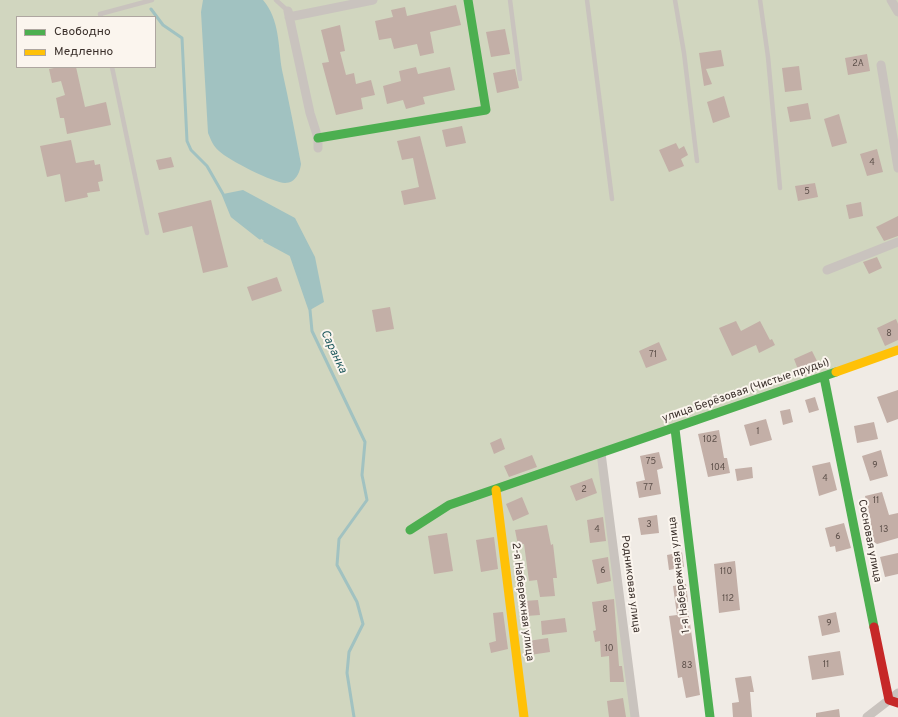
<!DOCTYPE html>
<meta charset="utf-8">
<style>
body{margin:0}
#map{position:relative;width:898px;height:717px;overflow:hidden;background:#f0ebe5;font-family:Overpass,sans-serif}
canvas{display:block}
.legend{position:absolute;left:16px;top:16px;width:140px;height:52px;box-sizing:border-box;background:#fbf5ee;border:1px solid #aea6a0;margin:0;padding:5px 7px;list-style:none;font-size:12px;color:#3b302b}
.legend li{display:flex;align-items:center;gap:8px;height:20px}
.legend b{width:20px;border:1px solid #aea6a0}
</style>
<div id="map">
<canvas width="898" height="717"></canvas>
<ul class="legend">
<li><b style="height:5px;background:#4caf50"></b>Свободно</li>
<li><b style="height:5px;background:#ffc107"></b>Медленно</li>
</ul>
</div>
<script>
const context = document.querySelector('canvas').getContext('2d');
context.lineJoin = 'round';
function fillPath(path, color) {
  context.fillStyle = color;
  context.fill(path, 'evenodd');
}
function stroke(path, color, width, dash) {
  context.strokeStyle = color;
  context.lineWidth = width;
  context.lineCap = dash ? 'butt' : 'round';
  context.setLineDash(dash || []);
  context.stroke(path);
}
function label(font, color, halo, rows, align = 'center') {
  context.font = font + ' Overpass,sans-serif';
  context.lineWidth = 4;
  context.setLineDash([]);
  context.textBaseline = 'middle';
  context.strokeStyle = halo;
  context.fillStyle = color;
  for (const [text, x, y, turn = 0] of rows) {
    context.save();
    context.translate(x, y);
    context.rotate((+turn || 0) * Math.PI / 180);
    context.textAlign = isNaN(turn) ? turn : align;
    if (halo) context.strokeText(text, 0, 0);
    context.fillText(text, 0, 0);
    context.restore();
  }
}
const green = new Path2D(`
 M0,0H898V350L601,454L635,717H0ZM17,17H155V67H17Z`);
const water = new Path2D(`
 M203,0H263C280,20 278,46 282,70C289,101 295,133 301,164C300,172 296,183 285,183C274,183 228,160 219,151C213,146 211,140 208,133L201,12Z
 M243,190L295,218L315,257L324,302L310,310L291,255L263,240L232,216L223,194Z`);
const stream = new Path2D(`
 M151,9L163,25L182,38L187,141L191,150L207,166L223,194L232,216L260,238
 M265,241L291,255L310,310L312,331L365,442L362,475L367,500L339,539L337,565L357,602L363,624L349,652L347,673L354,717`);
const building = new Path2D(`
 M456,5L461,25L430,32L434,53L420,56L417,44L394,49L391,38L379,40L375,21L393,17L391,10L405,7L407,16Z
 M340,25L345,51L340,52L346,75L354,73L356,84L371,80L375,95L361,98L363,109L336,115L322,63L329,62L321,30Z
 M505,29L510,54L491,57L486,32Z
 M721,50L724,66L706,69L712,84L704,86L699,53Z
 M867,54L870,71L848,75L845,58Z
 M799,66L802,90L785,92L782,68Z
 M59,67H76L85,107L106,102L111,125L67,134L64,118H60L56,98L65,95L61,81L52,83L49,69Z
 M416,67L418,74L450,67L455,90L423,97L425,104L406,109L403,100L387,104L383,86L401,81L399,71Z
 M515,69L519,88L497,93L493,73Z
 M724,96L730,117L713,123L707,102Z
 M808,103L811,119L790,122L787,107Z
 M839,114L847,143L832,147L824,119Z
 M462,126L466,143L446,147L442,130Z
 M420,136L436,199L404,205L401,191L419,187L413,158L402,160L397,141Z
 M71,140L76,163L94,160L95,165L100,164L103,181L98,182L100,191L87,193L88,197L65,202L60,174L47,177L40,146Z
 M676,143L679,149L684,146L688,155L681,159L684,166L669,172L659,150Z
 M877,149L883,172L867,176L860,154Z
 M171,157L174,167L159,170L156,160Z
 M815,183L818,197L798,201L795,186Z
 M211,200L228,267L203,273L192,226L163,233L158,213Z
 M861,202L863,216L849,219L846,205Z
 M898,216V236L884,241L876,227Z
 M877,257L882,268L869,274L863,262Z
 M277,277L282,291L252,301L247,287Z
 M390,307L394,329L376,332L372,310Z
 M896,319L898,324V340L885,346L877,328Z
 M736,321L741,331L760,321L770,340L772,339L775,345L759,353L756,345L732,356L719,328Z
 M659,342L667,360L646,368L639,351Z
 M812,351L821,369L801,377L794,359Z
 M898,390V419L887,423L877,397Z
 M815,397L819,410L809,413L805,400Z
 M790,409L793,422L783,425L780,411Z
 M766,419L772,440L750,446L744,425Z
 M874,422L878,439L857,443L854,426Z
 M719,430L724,458H727L730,473L708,477L698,434Z
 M501,438L505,449L494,454L490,443Z
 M881,450L888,476L870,481L862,456Z
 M659,452L663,468L657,470L661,494L639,498L636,482L645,480L640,456Z
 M532,455L537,467L509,477L504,466Z
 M830,462L837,490L819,496L812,466Z
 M752,467L753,478L737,481L735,469Z
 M592,478L597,493L576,501L570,486Z
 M882,492L889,515L898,513V538L877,544L874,542L868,522L871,521L865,496Z
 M522,497L529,514L513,521L506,504Z
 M657,515L659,533L641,535L638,518Z
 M603,517L606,541L590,543L587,520Z
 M844,523L851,548L836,552L835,546L830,547L825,528Z
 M547,525L551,545L553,544L557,578H553L555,596L540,597L537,580L529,581L524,544L518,545L515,530Z
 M447,533L453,571L434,574L428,536Z
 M494,537L498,569L481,572L476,540Z
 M682,552L684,567L669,570L667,555Z
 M898,553V574L885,577L880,557Z
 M608,557L611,581L597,584L592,560Z
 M735,561L740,610L719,613L714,564Z
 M686,584L688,601L687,602L700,695L686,698L682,677L678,678L669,616L677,615L673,586Z
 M614,599L619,666H622L624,682H610L609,656L601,657L600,641L595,642L593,631L596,630L592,602Z
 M538,600L540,615L526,616L524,601Z
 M503,612L508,649L491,653L489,643L496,641L493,613Z
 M836,612L840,632L822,636L818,616Z
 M565,618L567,632L542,635L541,621Z
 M548,638L550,652L530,655L528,641Z
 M840,651L844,675L812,680L808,656Z
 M751,676L754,692H750L752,717H733L732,703L739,702L735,678Z
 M623,698L626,717H609L607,701Z
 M839,709L840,717H816V713Z`);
const lane = new Path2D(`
 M276,0L288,11
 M510,0L520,79
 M587,0L612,199
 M675,0L684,53L697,161
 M760,0L768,57L780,188
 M101,17L100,14L152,0
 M112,67L147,233`);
const street = new Path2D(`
 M891,0L898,12
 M288,11L310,113L318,138V148
 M289,17L373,0
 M881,65L898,168
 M827,270L898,242
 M601,453L635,717
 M867,717L898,693`);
const fast = new Path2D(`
 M318,138L486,110L468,0
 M824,377L874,627
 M675,429L710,717
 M410,530L449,505L836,372`);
const slow = new Path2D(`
 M836,372L898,350
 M496,490L524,717`);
const jam = new Path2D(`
 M874,627L889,700L898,703`);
const numberNames = [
 ["2А",858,64],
 ["4",872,163],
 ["5",807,192],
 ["8",889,334],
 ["71",653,355],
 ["1",758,432],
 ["102",710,440],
 ["75",651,462],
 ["9",875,466],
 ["104",718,468],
 ["4",825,479],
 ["77",648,488],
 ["2",584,490],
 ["11",876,501],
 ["3",649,525],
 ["4",597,530],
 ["13",884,530],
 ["6",838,537],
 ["6",603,571],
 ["110",726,572],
 ["112",728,599],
 ["8",605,610],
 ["9",829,624],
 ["10",609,649],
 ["11",826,665],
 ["83",687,666]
];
const streetNames = [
 ["улица Берёзовая (Чистые пруды)",746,391,-19],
 ["Сосновая улица",869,541,79],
 ["1-я Набережная улица",680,575,-97],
 ["Родниковая улица",630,584,83],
 ["2-я Набережная улица",522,602,83]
];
const waterNames = [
 ["Саранка",333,352,65]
];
fillPath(green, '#d1d6bf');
fillPath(water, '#a1c2c1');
stroke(stream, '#a1c2c1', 3);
fillPath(building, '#c3afa7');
stroke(lane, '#c9c3be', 4.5);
stroke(street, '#c9c3be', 9);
stroke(fast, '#4caf50', 9);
stroke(slow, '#ffc107', 9);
stroke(jam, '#c62828', 9);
label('9px', '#5d504a', null, numberNames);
label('11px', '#3b302b', '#fbf5ee', streetNames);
label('italic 12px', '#1f5a5e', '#fbf5ee', waterNames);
</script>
